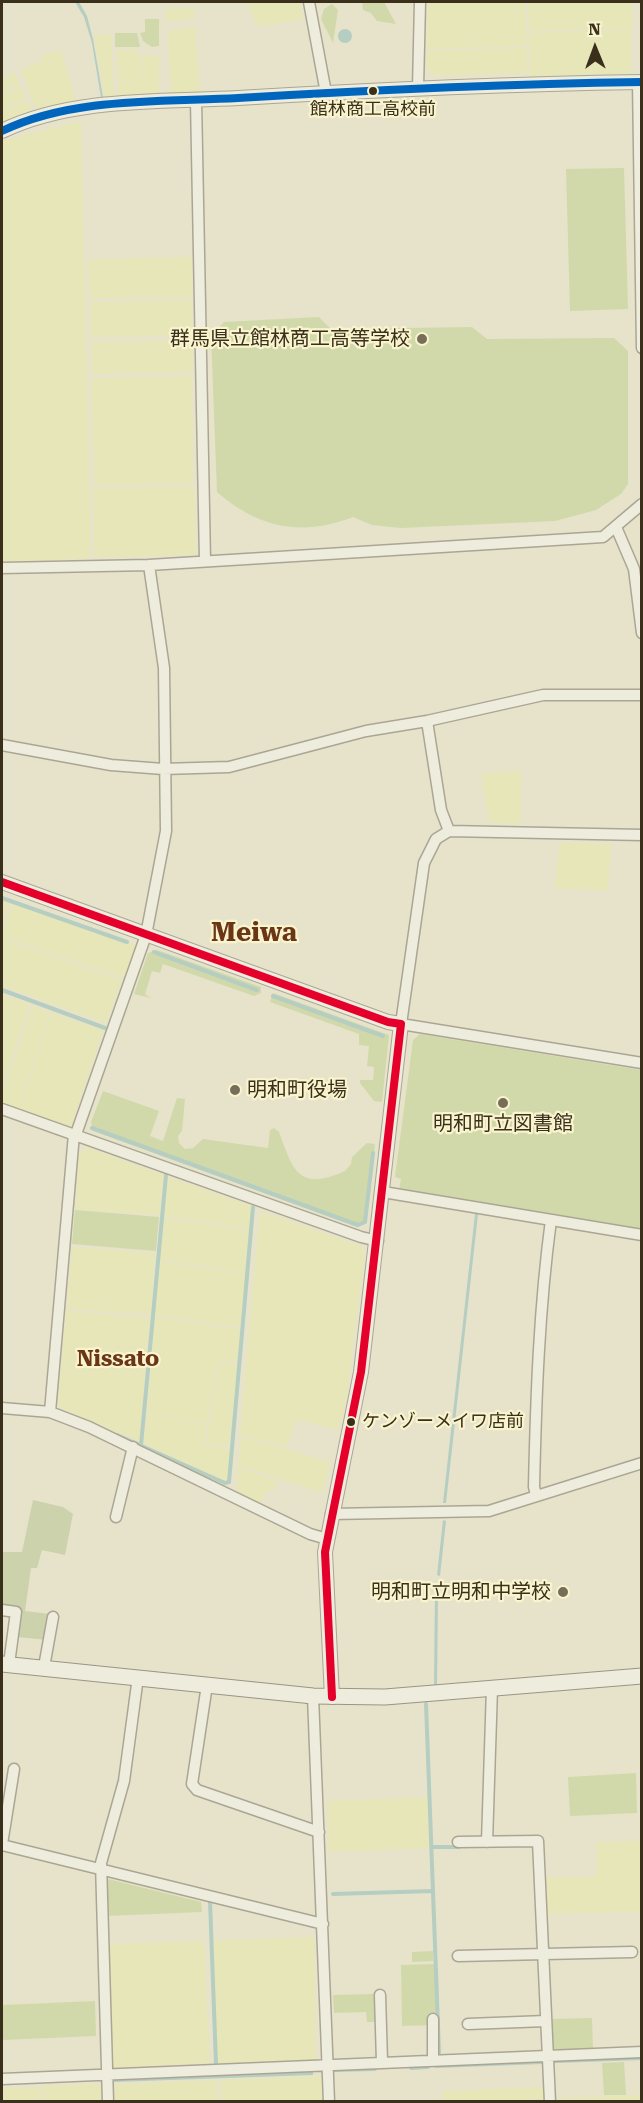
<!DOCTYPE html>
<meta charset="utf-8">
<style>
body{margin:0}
#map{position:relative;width:643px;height:2103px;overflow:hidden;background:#e6e3ca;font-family:"Roboto Serif",serif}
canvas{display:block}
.frame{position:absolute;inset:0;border:3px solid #3a2f1b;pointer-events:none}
.north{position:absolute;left:565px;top:18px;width:60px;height:60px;-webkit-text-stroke:4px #f9f4ce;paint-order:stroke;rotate:359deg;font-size:16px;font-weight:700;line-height:24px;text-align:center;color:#3a2f1b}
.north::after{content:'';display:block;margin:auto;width:21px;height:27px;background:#3a2f1b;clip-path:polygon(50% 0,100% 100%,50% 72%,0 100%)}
</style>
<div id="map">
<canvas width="643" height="2103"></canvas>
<div class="frame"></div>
<div class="north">N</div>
</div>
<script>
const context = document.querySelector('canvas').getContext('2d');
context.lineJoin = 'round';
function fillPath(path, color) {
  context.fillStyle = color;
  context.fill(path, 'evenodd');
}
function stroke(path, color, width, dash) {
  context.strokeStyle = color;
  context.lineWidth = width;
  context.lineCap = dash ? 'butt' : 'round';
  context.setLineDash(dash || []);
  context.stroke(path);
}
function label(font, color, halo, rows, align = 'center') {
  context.font = font + ' "Roboto Serif","Noto Sans JP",serif';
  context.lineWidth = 4.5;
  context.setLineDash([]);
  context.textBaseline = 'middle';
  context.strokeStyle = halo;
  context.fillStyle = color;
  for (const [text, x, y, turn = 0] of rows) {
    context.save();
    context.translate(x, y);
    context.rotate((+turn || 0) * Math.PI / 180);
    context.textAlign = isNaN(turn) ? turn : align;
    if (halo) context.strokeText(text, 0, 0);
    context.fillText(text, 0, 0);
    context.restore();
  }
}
const farmland = new Path2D(`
 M248,2H300L303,19L260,27L255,21Z
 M428,2H525L527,46L426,49Z
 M528,2H632L633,29L529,31Z
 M194,8V19L166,21V9Z
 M195,27L200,94L171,95L168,31Z
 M631,30V73L530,76L529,33Z
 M111,34L114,98L105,100L94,35Z
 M527,48V73L434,76L427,67L426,51Z
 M61,50L76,100L74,104L35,108L21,69L43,61L41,55Z
 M116,50H138L141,56V81L143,55L159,56V98L118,97V82L137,80L118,81Z
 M15,73L20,84L2,91V78Z
 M21,86L26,98L2,108V94Z
 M27,100L31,112L2,125V110Z
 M81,121L91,558L2,563V141Z
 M192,257V297L90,298L88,259Z
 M192,300L193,336L91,337L90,302Z
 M193,340V372L91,374V342Z
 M192,376L193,483L94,485L91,378Z
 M194,486L196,555L94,557L93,488Z
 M521,771V824L489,822L481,774Z
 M560,843L611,844L608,890L555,889Z
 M2,896L10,900L2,927Z
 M13,900L136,946L124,978L2,937Z
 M2,939L122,980L106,1023L2,986Z
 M2,995L30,1004L2,1090Z
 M32,1006L50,1012L18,1111L2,1106V1096Z
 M51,1013L103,1030L70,1129L19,1112Z
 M86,1147L164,1175L159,1215L75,1209L79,1155Z
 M165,1176L252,1206L251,1229L162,1216Z
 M263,1212L361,1246L365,1251L346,1402L338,1430L296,1419L287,1447L240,1434L259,1217Z
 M162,1218L250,1231L247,1273L159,1260Z
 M72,1247L155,1253L151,1315L67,1309Z
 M159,1262L247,1274L242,1327L154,1316Z
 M66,1311L150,1318L140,1442L58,1407Z
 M154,1318L241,1329L239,1360L219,1359L208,1423L147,1411Z
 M220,1361L238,1362L229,1445L206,1443Z
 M147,1412L207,1424L203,1444L230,1448L227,1484L143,1443Z
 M241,1436L330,1462L322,1493L238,1465Z
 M237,1467L277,1481L274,1491L267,1490L260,1503L237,1491Z
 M429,1797L431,1848L329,1852L327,1801Z
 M641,1841V1912L547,1914L545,1878L597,1876L596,1842Z
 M314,1937L316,2060L214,2064L210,1941Z
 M204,1941L210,2063L111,2068L108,1944Z
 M322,2076V2101H221L220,2080Z
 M217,2080V2101H115V2084Z
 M100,2084L101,2101H44L43,2086Z
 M545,2087L546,2101H443V2091Z
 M2,2088H42V2101H2Z
 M642,2095L641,2101H559V2098Z`);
const green = new Path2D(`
 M362,2H384L396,24L377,21L371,13L363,10Z
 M332,4L338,10L333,43L321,19L324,9Z
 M145,19H159V46L152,47L143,41L140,33L145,32Z
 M115,33H137L140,47H115Z
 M624,168L628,309L570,311L566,169Z
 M319,317L331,329L472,327L487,339L614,338L628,351V484L621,494L596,510L555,521L401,528L372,525L353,517C302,537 258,528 217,492L211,336L224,322Z
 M157,950L261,987V993L254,996L163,964L160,973L152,971L145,994L151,998L134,994L148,953Z
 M273,993L389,1035L382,1102L374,1101L360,1083V1080H373L374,1067L367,1066L369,1046L359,1045V1034L270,1002Z
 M420,1034L641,1070V1229L399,1190L401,1179L395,1177L413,1040Z
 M103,1091L159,1111L150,1136L163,1141L177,1098L185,1099L182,1131L178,1136L179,1143L185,1149L193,1148L203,1139L268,1148L270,1130L274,1128L279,1132C293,1170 298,1192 345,1171L351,1164L352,1157L367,1143L375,1144L366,1223L357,1227L93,1131L91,1122Z
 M75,1210L159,1217L156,1251L72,1244Z
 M636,1773L637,1813L570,1816L568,1777Z
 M108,1879L201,1902L202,1912L106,1916Z
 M433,1951V1961L412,1962V1952Z
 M435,1964L437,2025L402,2026L401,1965Z
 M375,1994L376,2022H367L366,2012L334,2013L333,1995Z
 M95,2001L96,2036L2,2040V2005Z
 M592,2018L593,2050L554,2051L550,2049L549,2019Z
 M624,2062L626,2095H604L602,2063Z`);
const cemetery = new Path2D(`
 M33,1500L63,1507L73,1514L65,1555L42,1550L37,1568H31L25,1611L50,1614L47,1640L17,1637L21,1611L2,1606V1552H22Z`);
const water = new Path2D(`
 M75,2H79L87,16L93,39L103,97L101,98L92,43L84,17Z
 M338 36a7 7 0 1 1 14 0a7 7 0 1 1-14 0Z
 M475,1214H478L446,1503H443Z
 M443,1520L446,1521L440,1576L437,1575Z
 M435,1591L438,1592L437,1686H434Z
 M313,2071V2075L114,2082V2079Z`);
const stream = new Path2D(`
 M2,898L127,942
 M154,952L257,990
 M2,990L105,1028
 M273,996L383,1036
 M92,1128L358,1225L365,1222L373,1153
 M117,1435L225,1483L229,1482L253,1207
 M141,1445L166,1175
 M426,1704L439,2053
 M432,1847H459
 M333,1894L433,1891
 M210,1901L216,2064
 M555,2061L642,2058
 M436,2066L542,2062
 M411,2068L428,2067
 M335,2070L375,2069`);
const minor = new Path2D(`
 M309,2L326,93
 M638,82L642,348
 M418,88L420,2
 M196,100L205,561
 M616,527L634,569L642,633
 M2,568L149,565L603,537L642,504
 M427,721L441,810L449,831
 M2,745L111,765L163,769L229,767L366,731L427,721L543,695H642
 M642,835L449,831L436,839L424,863L401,1024L642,1063
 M2,1109L361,1237L378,1241
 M76,1134L146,935L166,831L164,668L149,565
 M383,1192L642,1235
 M2,1408L50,1412L89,1427L310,1534L327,1539
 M50,1412L74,1134
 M536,1495L534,1487C536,1398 539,1309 551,1220
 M331,1514L489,1511L642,1463
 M116,1517L133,1447
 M2,1610L16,1612L9,1664
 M44,1667L53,1617
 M207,1685L192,1784L197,1790L319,1832
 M313,1696L329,2102
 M458,1842L538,1841L550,2102
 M487,1842L492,1688
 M2,1844L14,1769
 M2,1845L323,1924
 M458,1956L632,1952
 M380,1995L382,2062
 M433,2019V2060
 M468,2024L546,2021
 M2,2079L642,2052
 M108,2102L101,1863L124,1781L138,1677`);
const tertiary = new Path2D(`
 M2,131C72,97 161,102 238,98C372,90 507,84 642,82
 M2,882L388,1022L401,1024L361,1372L325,1552L332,1697`);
const secondary = new Path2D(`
 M2,1664L313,1696L385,1697L642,1676`);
const bus1 = new Path2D(`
 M2,131C72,97 161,102 238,98C372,90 507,84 642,82`);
const bus2 = new Path2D(`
 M2,882L388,1022L401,1024L361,1372L325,1552L332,1697`);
const markers = [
 [373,91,5,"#3a2f1b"],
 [422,339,6,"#766e58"],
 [235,1090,6,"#766e58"],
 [503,1103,6,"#766e58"],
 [351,1422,5,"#3a2f1b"],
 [563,1592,6,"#766e58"]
];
const busNames = [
 ["館林商工高校前",373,110],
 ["ケンゾーメイワ店前",362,1422,"left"]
];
const poiNames = [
 ["群馬県立館林商工高等学校",410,339],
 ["明和町役場",247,1090,"left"],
 ["明和町立図書館",503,1124,"center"],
 ["明和町立明和中学校",551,1592]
];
const quarterNames = [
 ["Nissato",118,1360]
];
const districtNames = [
 ["Meiwa",254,933]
];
fillPath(farmland, '#e7e6b8');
fillPath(green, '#d1d9ab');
fillPath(cemetery, '#ccd2ab');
fillPath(water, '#b6cdc2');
stroke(stream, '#b6cdc2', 4);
stroke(minor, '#aba694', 13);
stroke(tertiary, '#aba694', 16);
stroke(secondary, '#9a9584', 17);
stroke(minor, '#edecdd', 10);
stroke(tertiary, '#edecdd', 14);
stroke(secondary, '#edecdd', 15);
stroke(bus1, '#0065bd', 8);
stroke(bus2, '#e4002b', 8);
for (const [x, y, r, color] of markers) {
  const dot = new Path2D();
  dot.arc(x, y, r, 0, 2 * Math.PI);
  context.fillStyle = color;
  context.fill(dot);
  stroke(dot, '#f9f4ce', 2);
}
label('18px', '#3a2f1b', '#f9f4ce', busNames);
label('20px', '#3a2f1b', '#f9f4ce', poiNames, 'right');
label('bold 22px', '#6b3616', '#f9f4ce', quarterNames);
label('bold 26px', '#6b3616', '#f9f4ce', districtNames);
</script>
